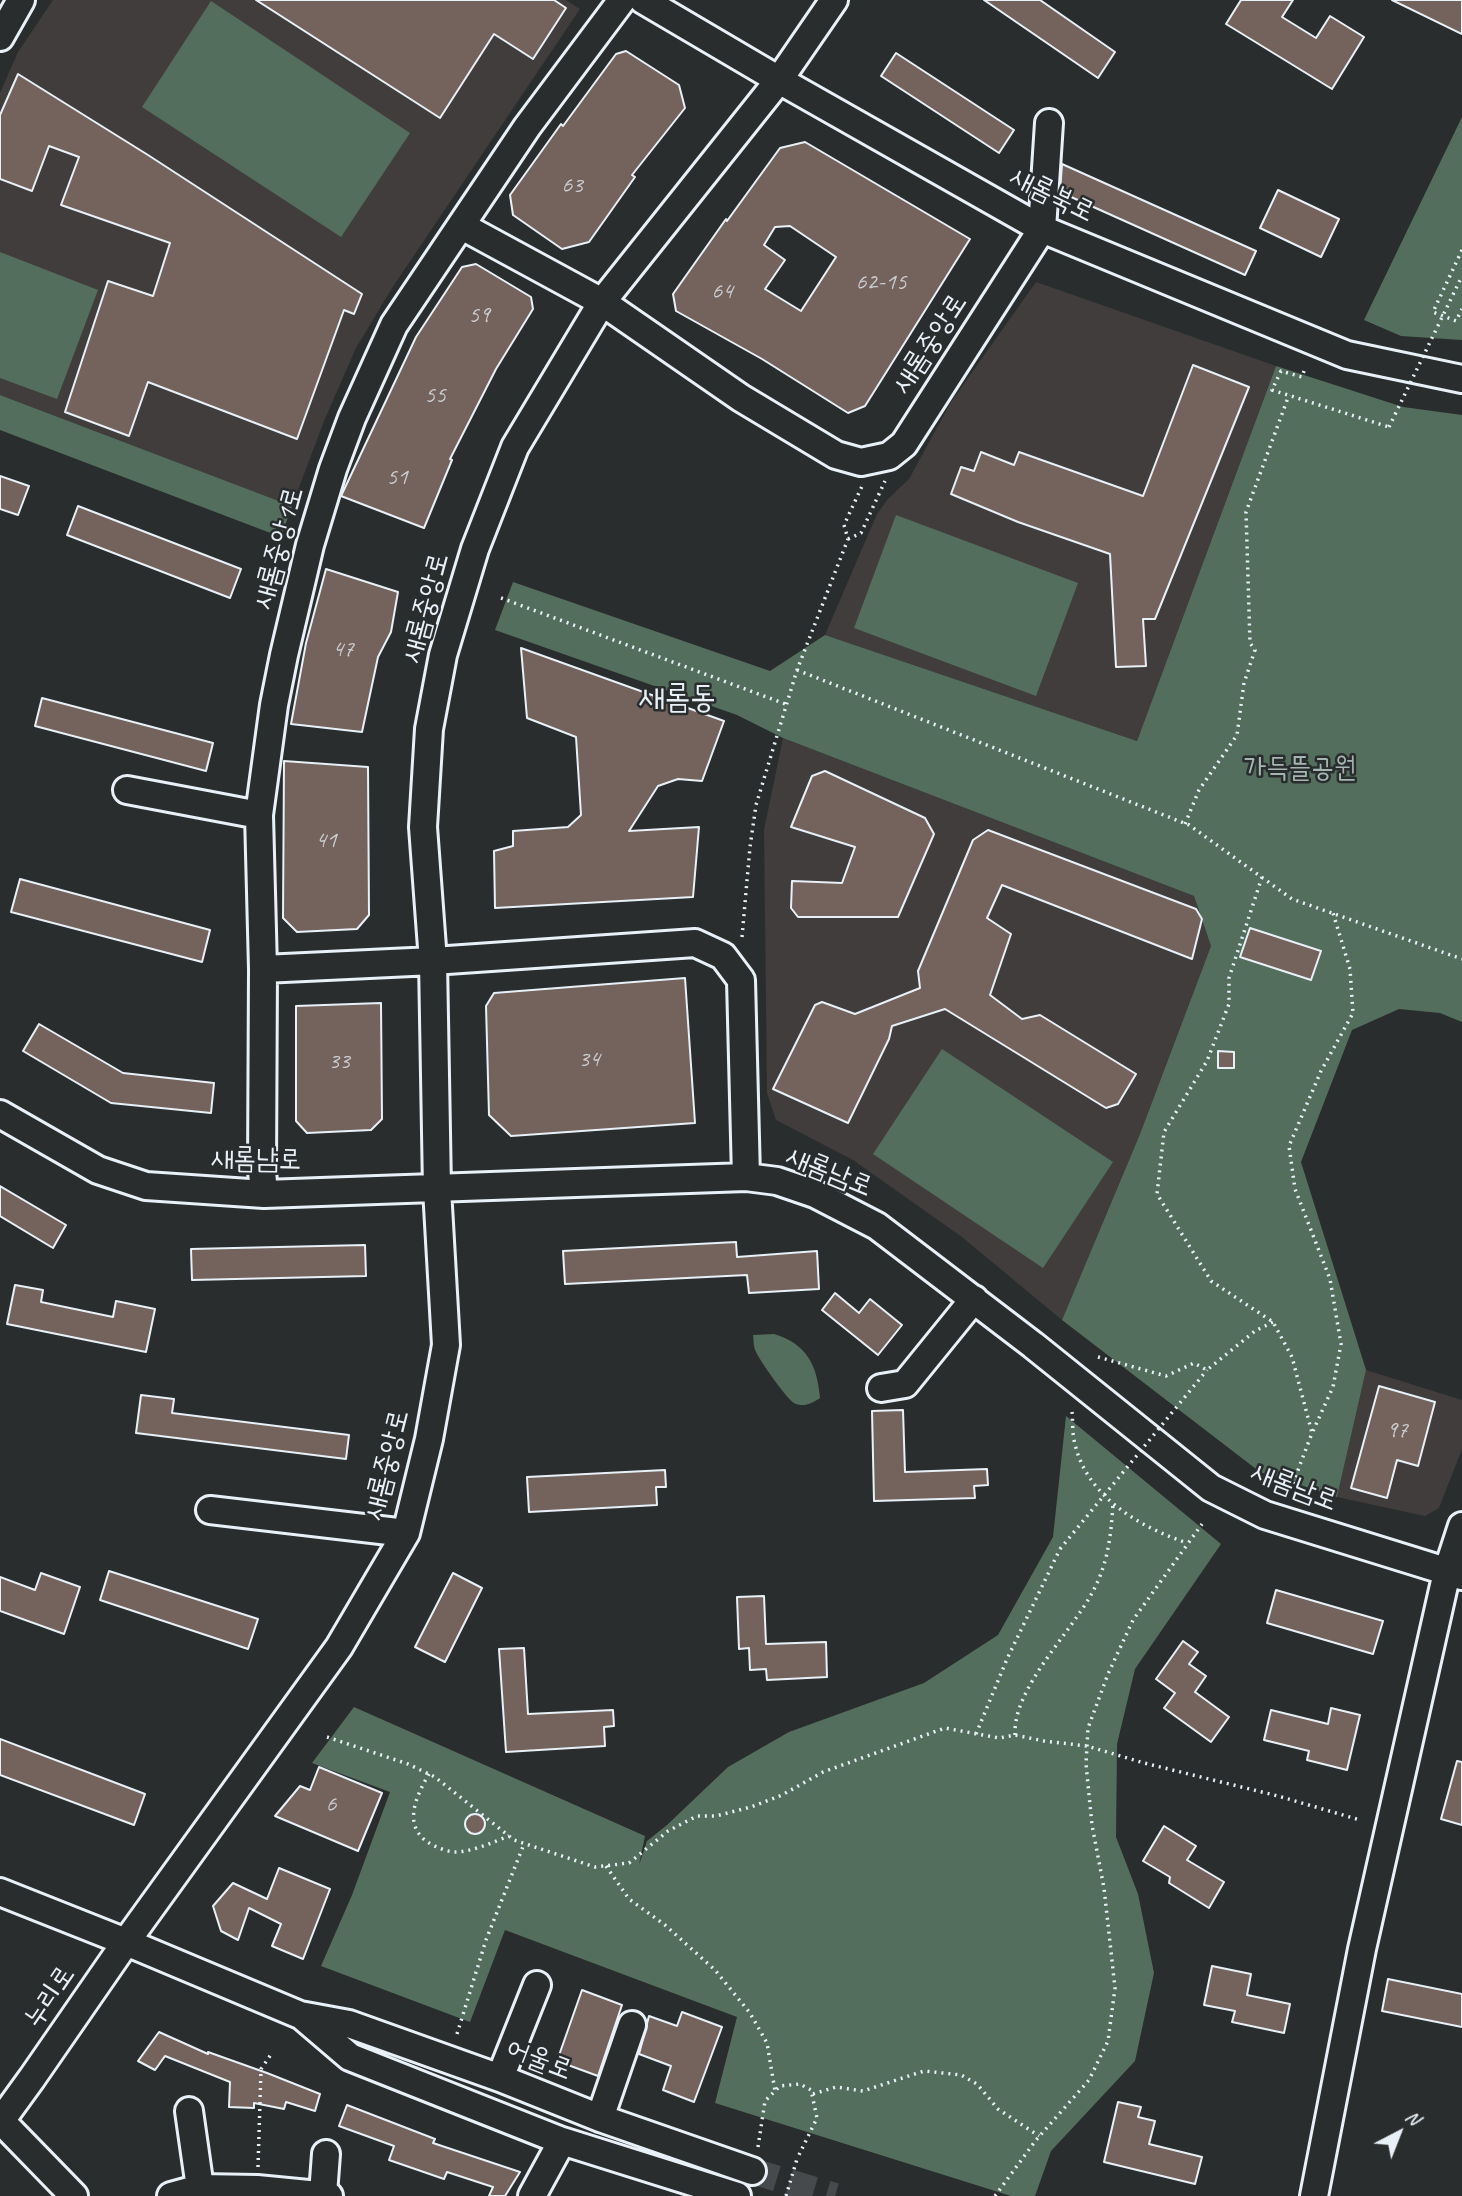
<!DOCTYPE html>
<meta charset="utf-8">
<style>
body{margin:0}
#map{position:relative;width:1462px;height:2196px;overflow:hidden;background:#2a2d2e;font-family:Caveat,sans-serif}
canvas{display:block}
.north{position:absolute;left:1364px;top:2098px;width:70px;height:70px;-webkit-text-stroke:5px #2a2d2e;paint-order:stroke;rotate:42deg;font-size:19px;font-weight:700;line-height:28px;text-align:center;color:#e8f1f8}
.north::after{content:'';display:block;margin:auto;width:24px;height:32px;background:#e8f1f8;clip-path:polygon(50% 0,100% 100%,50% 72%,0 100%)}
</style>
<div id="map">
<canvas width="1462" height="2196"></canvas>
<div class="north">N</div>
</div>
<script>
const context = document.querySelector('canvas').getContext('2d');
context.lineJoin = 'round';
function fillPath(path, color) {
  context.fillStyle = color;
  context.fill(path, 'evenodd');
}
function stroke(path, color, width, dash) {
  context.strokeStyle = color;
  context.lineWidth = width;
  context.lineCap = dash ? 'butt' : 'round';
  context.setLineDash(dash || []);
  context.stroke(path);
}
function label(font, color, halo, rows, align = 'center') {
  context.font = font + ' Caveat,"Poor Story",sans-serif';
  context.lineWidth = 5;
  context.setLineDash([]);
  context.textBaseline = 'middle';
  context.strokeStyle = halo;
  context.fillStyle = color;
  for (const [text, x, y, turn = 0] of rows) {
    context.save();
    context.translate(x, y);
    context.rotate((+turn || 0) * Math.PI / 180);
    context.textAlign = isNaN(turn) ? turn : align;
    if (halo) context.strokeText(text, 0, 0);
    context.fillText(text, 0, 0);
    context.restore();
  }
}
const built = new Path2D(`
 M53,0H566L580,9L392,288L356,348L324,421L292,506L0,395V93L18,52Z
 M1036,282L1276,366L1137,741L825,635L877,514L887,500L909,479L951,402Z
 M783,738L1194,896L1211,946L1140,1134L1062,1320L962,1237L853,1160L776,1120L767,1093L764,830Z
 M1366,1370L1462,1400V1449L1439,1508L1425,1516L1337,1497Z`);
const green = new Path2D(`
 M211,1L410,133L341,237L142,107Z
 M1462,117V340L1401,336L1364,320Z
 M0,252L98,290L57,399L0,378Z
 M1276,366L1403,407L1462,415V1022L1440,1013L1399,1009L1352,1030L1301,1162L1366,1370L1337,1497L1260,1472L1062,1320L1140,1134L1211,946L1194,896L783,738L737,715L495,630L513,582L770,671L825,635L1137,741Z
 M0,395L292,506L281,537L0,430Z
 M896,515L1078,583L1036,696L854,628Z
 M942,1049L1113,1162L1043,1268L873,1154Z
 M774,1334C807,1344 817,1365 820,1398C813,1403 803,1408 794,1403C786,1398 760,1361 756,1352C753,1346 754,1341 753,1335Z
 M1066,1416L1221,1544L1135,1669L1117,1744L1116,1837L1138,1894L1154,1973L1135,2061L1051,2151L1035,2196H1011L715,2103L737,2017L505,1930L470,2022L321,1966L352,1895L390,1792L312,1763L354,1707L645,1836L639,1865L647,1841L667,1825L728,1767L789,1732L924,1683L998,1635L1053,1537Z`);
const building = new Path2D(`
 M256,0H554L566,8L533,59L494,34L440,118Z
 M984,0H1040L1115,52L1098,78Z
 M1241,0H1293L1282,17L1316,38L1330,16L1364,37L1332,89L1226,24Z
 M1392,0H1462V34Z
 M626,51L679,85L685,108L632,175L635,177L589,242L562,249L513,215L510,195L561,124L563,126L616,54Z
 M896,53L1014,130L999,153L881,76Z
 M18,74L148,155L362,294L354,314L344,310L297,439L148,382L129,436L65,412L108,281L153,296L170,243L61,205L79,157L49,146L32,191L0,179V115Z
 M805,142L970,239L865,406L848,413L762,359L676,311L673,294L726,219L727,221L780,148ZM790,226L836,257L801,311L765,289L785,260L764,245L775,227Z
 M1062,164L1256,251L1245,275L1060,192Z
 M1278,190L1339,219L1321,257L1260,228Z
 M476,264L531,297L533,309L496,369L450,459L452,460L424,528L341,496L416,337L462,267Z
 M1193,365L1249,387L1155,619H1143L1146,666L1116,667L1110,554L1018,522L951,494L961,467L974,471L981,452L1014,465L1019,452L1143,496Z
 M0,476L29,486L18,515L0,509Z
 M78,506L241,569L230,598L67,535Z
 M326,569L398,592L391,632L378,657L362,732L291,724L306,643Z
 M521,648L724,721L702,781L678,779L658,786L629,831L699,827L693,897L495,908L494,851L513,846V831L568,827L581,815L576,737L527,718Z
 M42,698L213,743L206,771L35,726Z
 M284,761L368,767L369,915L357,929L297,932L283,918Z
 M825,771L925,818L934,834L898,917H798L791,908L792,881L842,883L855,847L791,827L812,776Z
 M988,830L1196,909L1202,919L1192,959L1002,885L987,918L1011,934L990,995L1022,1019L1040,1015L1136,1074L1118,1104L1106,1108L945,1009L892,1026L889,1039L848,1123L773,1089L815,1005L822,1002L855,1014L920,988L918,971L973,840Z
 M20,879L210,930L202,962L11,912Z
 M1250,928L1321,951L1311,980L1240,957Z
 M685,978L695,1123L511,1136L489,1115L486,1006L494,993Z
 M381,1003L382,1119L371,1130L307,1133L296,1121V1006Z
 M39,1024L123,1073L214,1083L211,1113L111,1103L23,1051Z
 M1218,1051L1234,1052V1068H1218Z
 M0,1186L66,1225L53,1248L0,1216Z
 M736,1242L737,1257L817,1251L819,1289L749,1293L747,1275L565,1284L563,1251Z
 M365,1245L366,1276L192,1280L191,1249Z
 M15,1285L43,1290L41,1302L113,1317L116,1301L155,1309L146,1352L7,1324Z
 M835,1293L859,1313L870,1299L902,1325L878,1355L822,1310Z
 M1379,1386L1435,1402L1418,1466L1397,1460L1387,1498L1351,1488Z
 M141,1395L174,1399L172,1413L349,1435L346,1459L136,1433Z
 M903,1410L905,1472L987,1469L988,1485L974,1486L975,1498L874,1501L872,1411Z
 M665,1470L666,1487H656L657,1505L529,1512L527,1477Z
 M109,1571L258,1619L248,1649L100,1600Z
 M41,1573L80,1587L64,1634L0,1611V1577L35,1590Z
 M453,1573L482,1588L445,1662L415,1647Z
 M1276,1590L1383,1621L1373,1654L1267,1623Z
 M764,1596L766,1644L826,1642L827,1677L767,1680L766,1669L750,1670L749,1648L739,1649L737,1597Z
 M1183,1641L1198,1652L1189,1664L1206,1676L1195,1692L1229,1717L1211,1742L1164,1708L1175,1693L1156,1679Z
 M524,1648L528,1714L613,1710L614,1726L604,1727L605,1746L506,1752L499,1649Z
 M1331,1708L1360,1715L1347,1770L1307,1760L1309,1751L1264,1740L1271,1710L1328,1724Z
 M0,1739L145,1794L134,1825L0,1775Z
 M1457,1761L1462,1762V1825L1441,1819Z
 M319,1767L382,1793L358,1851L275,1816L300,1786L310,1790Z
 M465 1824a10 10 0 1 1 20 0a10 10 0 1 1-20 0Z
 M1164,1826L1196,1846L1187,1860L1224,1882L1209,1908L1169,1883L1170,1877L1143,1861Z
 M279,1868L330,1889L303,1959L272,1946L281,1924L249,1908L238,1940L221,1931L213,1906L233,1883L267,1899Z
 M1212,1966L1251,1974L1247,1995L1290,2004L1284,2033L1232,2022L1235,2011L1204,2005Z
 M1388,1979L1462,1994V2027L1382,2011Z
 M582,1990L622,2005L598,2076L557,2061Z
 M682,2012L722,2027L694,2102L663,2090L671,2066L639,2054L649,2016L677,2026Z
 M159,2032L208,2054V2052L267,2073L320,2094L315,2111L286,2102L284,2109L254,2103V2108L229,2107L230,2082L165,2056L155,2070L138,2061Z
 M1118,2102L1141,2107L1138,2117L1155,2121L1149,2144L1202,2157L1195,2184L1104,2162Z
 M347,2105L435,2139L433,2143L520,2172L505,2196H489L493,2187L447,2172L444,2179L389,2160L394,2146L339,2126Z`);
const minorTunnel = new Path2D(`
 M752,2171L835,2196`);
const path = new Path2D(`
 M1462,250L1433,312L1456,321L1462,309
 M1304,371L1302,377L1281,371L1272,390L1389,427
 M848,539L861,533L885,481
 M501,598L788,705
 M797,670L1189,825L1292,899L1462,959
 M1185,824L1199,790L1237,735L1244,683L1255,650L1250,643L1246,512L1289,395
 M1262,877L1229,978V1004L1207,1061L1164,1132L1157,1194L1211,1281L1273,1322L1292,1357L1312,1433L1292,1486
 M742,937L750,847L756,805L797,670L848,539L844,525L863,484
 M1098,1357L1166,1376L1194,1363L1207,1370L1255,1331L1273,1322
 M1072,1412C1073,1422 1072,1434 1075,1444C1087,1497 1140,1527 1187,1543
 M1313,1431L1333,1387L1341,1344L1330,1279L1295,1189L1289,1146L1321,1071L1353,1013L1350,969L1333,913
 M976,1734L1007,1659L1060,1549
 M1015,1735C1013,1688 1070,1634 1092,1593C1108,1564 1111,1536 1113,1504
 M327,1737L408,1764L435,1777L514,1840L595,1867L629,1863L668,1831L697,1816H716L751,1807L782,1795L823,1772L945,1728L999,1738L1015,1735L1044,1741L1087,1746L1144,1763L1278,1796L1360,1820
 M429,1774C416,1796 402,1826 429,1843C436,1847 447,1852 455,1852C472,1852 493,1842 509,1836
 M606,1866L629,1899L665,1925L715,1970L750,2013L767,2043L775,2091
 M457,2034L486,1940L524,1844
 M813,2094L836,2087L863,2091L924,2071L961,2075L977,2084L998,2109L1039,2136
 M758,2147L765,2101L780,2086L800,2084L811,2090L817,2118L797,2159
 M258,2167L261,2069L272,2053
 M995,2196L1036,2140L1089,2080L1108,2041L1115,1988L1104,1888L1092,1825L1086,1764L1088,1728L1108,1674L1133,1620L1202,1524`);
const minor = new Path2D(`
 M643,0L779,80L1042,229L1347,355L1462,379
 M0,37L21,0
 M462,226L602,302L741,398L836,455L861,462L889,456L904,444L1042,229L1049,123
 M127,790L259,815
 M263,969L433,961L695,943L723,956L741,980L746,1177
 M0,1114L98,1170L146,1186L264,1194L746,1177L777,1181L815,1194L877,1226L1033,1345L1211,1488L1265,1515L1462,1576
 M264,1194L262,1171L263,969L259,815L274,705L284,655L310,545L333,469L352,418L394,325L527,127L622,0
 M881,1388L905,1384L974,1299
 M210,1510L406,1533
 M0,1892L126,1942L300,2015L349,2024L500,2078L600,2118L752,2171
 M302,2016L350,2057L562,2141L737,2196
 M500,2078L537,1985
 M189,2111L200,2188
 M600,2118L632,2025
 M1,2121L74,2196
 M0,2122L32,2078L126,1942L339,1647L406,1533L429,1439L446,1345L437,1189L433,961L423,827L429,729L443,655L475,549L515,447L602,302L779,80L834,0
 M323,2194L326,2154
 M171,2196L200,2188L257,2189L329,2196
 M532,2196L562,2141
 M1314,2196L1362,1949L1447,1572L1462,1526`);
const pathBridge = new Path2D(`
 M1389,427L1462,276
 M1060,1549L1207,1370
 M786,2196L797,2159`);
const numberNames = [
 ["63",572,186],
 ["62-15",881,283],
 ["64",722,292],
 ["59",479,316],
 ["55",435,396],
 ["51",397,478],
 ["47",343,650],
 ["41",326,841],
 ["34",589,1060],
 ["33",339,1062],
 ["97",1397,1431],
 ["6",331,1805]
];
const streetNames = [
 ["새롬북로",1052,195,26],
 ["새롬중앙로",930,344,-57],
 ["새롬중앙1로",279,548,-75],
 ["새롬중앙로",426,608,-75],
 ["새롬남로",256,1160,1],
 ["새롬남로",829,1172,22],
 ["새롬중앙로",387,1465,-76],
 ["새롬남로",1294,1487,21],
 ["누리로",50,1997,-56],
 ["어울로",539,2060,21]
];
const parkNames = [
 ["가득뜰공원",1300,769]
];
const quarterNames = [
 ["새롬동",677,699]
];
fillPath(built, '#403d3c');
fillPath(green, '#546e5d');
fillPath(building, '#74625c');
stroke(building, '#e8f1f8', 2);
stroke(minorTunnel, '#464a4c', 26, [26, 13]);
stroke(minor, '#e8f1f8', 32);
stroke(path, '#e8f1f8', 3.5, [2, 5]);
stroke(minor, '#2a2d2e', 26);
stroke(pathBridge, '#e8f1f8', 3.5, [2, 5]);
label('24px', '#cbcdd1', null, numberNames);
label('28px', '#e8f1f8', '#2a2d2e', streetNames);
label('28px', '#a5b6b2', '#2a2d2e', parkNames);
label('32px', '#e8f1f8', '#2a2d2e', quarterNames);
</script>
